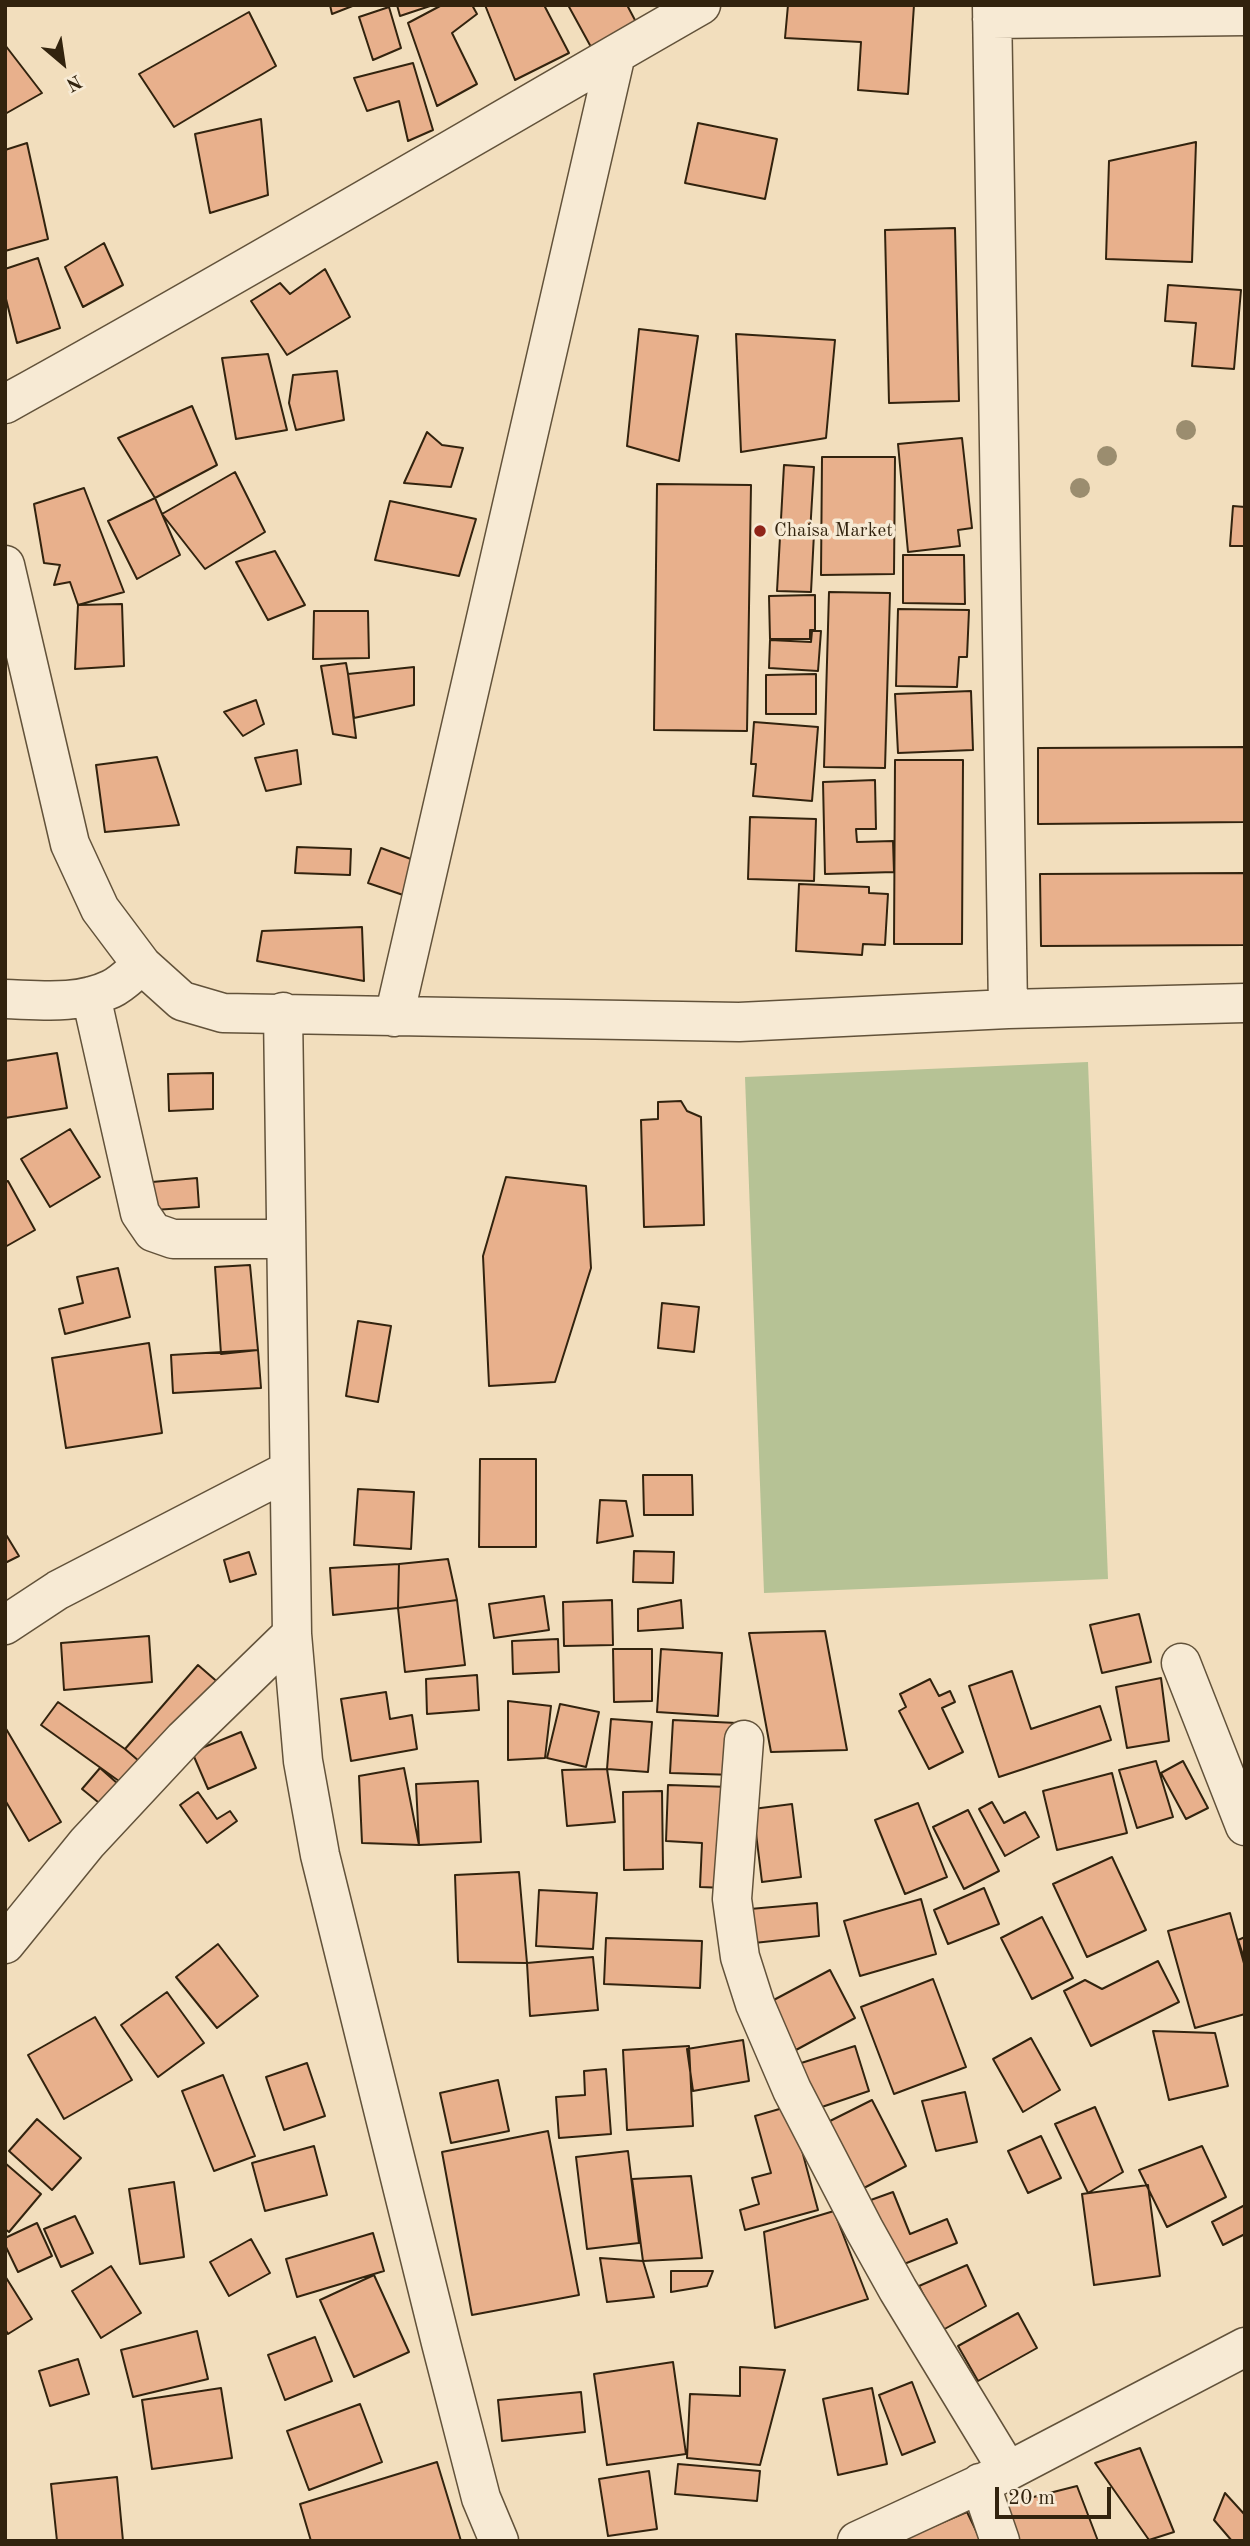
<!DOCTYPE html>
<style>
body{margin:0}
#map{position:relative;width:1250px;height:2546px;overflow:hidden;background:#f2debd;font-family:"Old Standard TT",serif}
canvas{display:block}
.frame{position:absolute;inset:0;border:7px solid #32230e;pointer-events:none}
.north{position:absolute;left:28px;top:28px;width:70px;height:70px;-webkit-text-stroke:5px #f7ead4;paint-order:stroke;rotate:151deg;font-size:19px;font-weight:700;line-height:28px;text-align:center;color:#32230e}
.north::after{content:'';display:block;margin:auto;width:24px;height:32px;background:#32230e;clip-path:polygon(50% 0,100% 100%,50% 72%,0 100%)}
.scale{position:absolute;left:995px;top:2487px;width:116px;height:32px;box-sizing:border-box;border:4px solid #32230e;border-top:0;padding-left:9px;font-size:21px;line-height:24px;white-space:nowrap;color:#32230e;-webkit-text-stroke:5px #f7ead4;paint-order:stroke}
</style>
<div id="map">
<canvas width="1250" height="2546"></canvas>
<div class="frame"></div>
<div class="north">N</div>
<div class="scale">20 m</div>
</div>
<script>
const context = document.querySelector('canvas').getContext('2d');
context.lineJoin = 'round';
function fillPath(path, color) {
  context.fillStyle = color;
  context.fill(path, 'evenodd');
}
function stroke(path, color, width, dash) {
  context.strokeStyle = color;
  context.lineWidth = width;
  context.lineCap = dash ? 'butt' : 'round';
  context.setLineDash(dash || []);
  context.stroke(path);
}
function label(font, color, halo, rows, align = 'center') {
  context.font = font + ' "Old Standard TT",serif';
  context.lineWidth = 7;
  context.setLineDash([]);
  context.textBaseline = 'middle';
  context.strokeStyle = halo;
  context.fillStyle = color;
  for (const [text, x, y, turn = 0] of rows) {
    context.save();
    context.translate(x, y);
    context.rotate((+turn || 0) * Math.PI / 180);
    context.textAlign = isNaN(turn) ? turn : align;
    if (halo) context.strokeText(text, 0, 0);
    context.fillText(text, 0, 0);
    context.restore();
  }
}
const green = new Path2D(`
 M1088,1062L1108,1579L764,1593L745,1077Z`);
const building = new Path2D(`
 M330,5H355L332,14Z
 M397,5H433L400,16Z
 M442,5H472L477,14L452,33L477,84L437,106L408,23Z
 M485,5H544L569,53L515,80Z
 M568,5H627L636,22L591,47Z
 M788,5H914L908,94L858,90L861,42L785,38Z
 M389,7L401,48L373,60L359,17Z
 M249,12L276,66L174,127L139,74Z
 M5,45L42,93L5,114Z
 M413,63L433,130L408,141L399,101L367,111L354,78Z
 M261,119L268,195L210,213L195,134Z
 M698,123L777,139L765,199L685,183Z
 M1196,142L1192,262L1106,259L1109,161Z
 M27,143L48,239L5,251V150Z
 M955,228L959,401L889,403L885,230Z
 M104,243L123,285L83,307L65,267Z
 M38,258L60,328L17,343L5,295V269Z
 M325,269L350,317L287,355L251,301L280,283L290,294Z
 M1168,285L1241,290L1234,369L1192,366L1196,323L1165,321Z
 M639,329L698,336L679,461L627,446Z
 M736,334L835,340L826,438L741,452Z
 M268,354L287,430L236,439L222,358Z
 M337,371L344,420L296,430L289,403L293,375Z
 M192,406L217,465L155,498L118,438Z
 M427,432L442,445L463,448L451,487L404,483Z
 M962,438L972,528L958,530L960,546L908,552L898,444Z
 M822,457H895L894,574L821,575Z
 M784,465L814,467L810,533H814L811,592L777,591Z
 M235,472L265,532L205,569L162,514Z
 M657,484L751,485L747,731L654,730Z
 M84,488L124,592L78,605L70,582L54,585L60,565L44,563L34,504Z
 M155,498L180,555L137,579L108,521Z
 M390,501L476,519L459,576L375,560Z
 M1233,506L1245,507V546H1230Z
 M275,551L305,605L268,620L236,562Z
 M903,555H964L965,604L903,603Z
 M829,592L890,593L885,768L824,767Z
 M815,595V630H810V639H770L769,596Z
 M122,604L124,666L75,669L78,605Z
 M898,609L969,610L967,657H959L957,687L896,686Z
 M314,611H368L369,658L313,659Z
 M812,631H821L818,671L769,668L770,640L811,642Z
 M346,663L348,674L356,738L333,734L321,666Z
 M414,667V705L354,718L348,674Z
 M816,674V714H766V675Z
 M971,691L973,750L898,753L895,694Z
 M256,700L264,724L243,736L224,712Z
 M754,722L818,727L812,801L753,796L756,764H751Z
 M1245,747V822L1038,824V748Z
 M297,750L301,784L266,791L255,758Z
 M157,757L179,825L105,832L96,765Z
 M895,760H963L962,944H894Z
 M875,780L876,829H856L857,842L893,841L894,872L825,874L823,782Z
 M750,817L816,819L814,881L748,879Z
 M297,847L351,849L350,875L295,873Z
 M381,848L419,862L406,896L368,883Z
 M1245,873V945L1041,946L1040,874Z
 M799,884L869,887V893L888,894L885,945L863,944L862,955L796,951Z
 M362,927L364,981L257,961L262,931Z
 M57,1053L67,1108L5,1118V1061Z
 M213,1073V1109L169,1111L168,1074Z
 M681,1101L687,1111L701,1117L704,1225L644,1227L641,1120L658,1119V1102Z
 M70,1129L100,1177L50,1207L21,1159Z
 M506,1177L586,1186L591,1268L555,1382L489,1386L483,1256Z
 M197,1178L199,1207L154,1210L152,1182Z
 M8,1181L35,1230L5,1247V1182Z
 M250,1265L258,1350L221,1354L215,1267Z
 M118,1268L130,1317L65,1334L59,1309L83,1303L77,1277Z
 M662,1303L699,1307L694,1352L658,1348Z
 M358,1321L391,1326L378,1402L346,1396Z
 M149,1343L162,1433L66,1448L52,1358Z
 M258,1350L261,1388L173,1393L171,1355Z
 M480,1459H536V1547H479Z
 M643,1475H692L693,1515H644Z
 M358,1489L414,1492L411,1549L354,1545Z
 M600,1500L626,1501L633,1536L597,1543Z
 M5,1533L19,1556L5,1563Z
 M634,1551L674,1552L673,1583L633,1582Z
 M249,1552L256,1574L230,1582L224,1560Z
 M448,1559L457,1600L398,1608L399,1564Z
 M399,1564L398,1608L333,1615L330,1568Z
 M544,1596L549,1630L494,1638L489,1604Z
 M457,1600L465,1665L405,1672L398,1608Z
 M612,1600L613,1645L564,1646L563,1602Z
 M681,1600L683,1628L638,1631V1609Z
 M1139,1614L1151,1662L1102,1673L1090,1625Z
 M825,1631L847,1750L771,1752L749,1633Z
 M149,1636L152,1682L64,1690L61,1643Z
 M558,1639L559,1672L513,1674L512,1641Z
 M613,1649H652V1701L614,1702Z
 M661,1649L722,1653L718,1716L657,1712Z
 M198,1665L221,1685L147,1768L125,1749Z
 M1012,1671L1031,1729L1100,1706L1111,1740L999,1777L969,1686Z
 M477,1675L479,1710L427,1714L426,1679Z
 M1161,1678L1169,1741L1127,1748L1116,1687Z
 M930,1679L939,1696L950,1691L955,1702L942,1708L963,1752L929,1769L899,1711L906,1707L900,1694Z
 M386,1692L390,1719L412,1715L417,1749L351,1761L341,1699Z
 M508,1701L551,1706L545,1758L508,1760Z
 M58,1702L125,1749L147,1768L130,1789L41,1725Z
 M560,1704L599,1712L586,1767L547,1758Z
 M611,1719L652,1722L648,1772L607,1769Z
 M673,1720L737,1723L735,1775L670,1773Z
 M5,1727L61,1822L29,1841L5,1800Z
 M241,1732L256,1768L208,1789L192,1752Z
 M1156,1761L1173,1817L1137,1828L1119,1770Z
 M1183,1761L1208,1808L1186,1819L1161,1773Z
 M100,1768L126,1791L109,1811L82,1789Z
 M404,1768L419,1845L362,1843L359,1776Z
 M607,1769L615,1822L567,1826L562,1770Z
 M1112,1773L1127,1833L1057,1850L1043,1791Z
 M478,1781L481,1842L419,1845L416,1784Z
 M668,1785L730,1787L726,1888L700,1887L702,1843L666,1841Z
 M662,1791L663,1869L624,1870L623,1792Z
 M198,1792L217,1819L230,1811L237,1821L207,1843L180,1805Z
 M992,1802L1004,1823L1025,1812L1039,1837L1005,1856L979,1809Z
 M918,1803L947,1877L905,1894L875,1820Z
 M792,1804L801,1877L762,1882L753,1809Z
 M968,1810L999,1871L964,1889L933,1827Z
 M1112,1857L1146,1930L1087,1957L1053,1884Z
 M519,1872L527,1963L458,1962L455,1875Z
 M984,1888L999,1924L948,1944L934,1910Z
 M539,1890L597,1893L593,1949L536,1946Z
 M921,1899L936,1954L860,1976L844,1921Z
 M817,1903L819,1936L754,1943L750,1909Z
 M1230,1913L1245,1967V2014L1195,2028L1168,1931Z
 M1042,1917L1073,1978L1032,1999L1001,1938Z
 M1245,1937V1961L1238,1940Z
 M606,1938L702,1941L700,1988L604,1984Z
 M218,1944L258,1996L217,2028L176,1977Z
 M593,1957L598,2010L530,2016L527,1963Z
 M1158,1961L1179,2002L1091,2046L1064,1991L1085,1980L1102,1989Z
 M830,1970L855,2018L796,2050L770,2002Z
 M933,1979L966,2067L894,2094L861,2007Z
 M167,1992L204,2043L158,2077L121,2025Z
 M95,2017L132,2080L64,2119L28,2055Z
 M1153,2031L1215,2033L1228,2086L1169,2100Z
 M1031,2038L1060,2090L1023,2112L993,2059Z
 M743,2040L749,2081L693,2091L687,2049Z
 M689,2046L693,2126L627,2130L623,2050Z
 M855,2046L869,2091L813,2110L798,2064Z
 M307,2063L325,2116L284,2130L266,2077Z
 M606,2069L611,2134L559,2138L556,2097L585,2095L584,2071Z
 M223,2075L255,2156L214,2171L182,2091Z
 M498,2080L509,2131L451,2143L440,2093Z
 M965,2092L977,2142L936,2151L922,2101Z
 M872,2100L906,2166L862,2189L826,2123Z
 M790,2106L818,2210L745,2230L740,2210L759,2204L752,2178L771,2173L755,2116Z
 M1095,2107L1123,2172L1088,2193L1055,2124Z
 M37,2119L81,2158L52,2190L9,2151Z
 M548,2131L579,2295L472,2315L442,2152Z
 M1041,2136L1061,2178L1028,2193L1008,2151Z
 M314,2146L327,2195L265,2211L252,2163Z
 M1202,2146L1226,2197L1167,2227L1139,2170Z
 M628,2151L639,2243L587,2249L576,2157Z
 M5,2163L41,2194L9,2232L5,2229Z
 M691,2176L702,2258L643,2261L632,2179Z
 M174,2182L184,2257L140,2264L129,2189Z
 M1148,2185L1160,2276L1094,2285L1082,2194Z
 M893,2192L910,2234L947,2219L957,2243L894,2268L868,2201Z
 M1245,2205V2234L1223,2245L1212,2222Z
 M834,2211L868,2299L775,2328L764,2232Z
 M75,2216L93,2253L61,2267L44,2229Z
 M37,2223L52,2256L18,2272L5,2245V2238Z
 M373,2233L384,2271L297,2297L286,2259Z
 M251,2239L270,2273L229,2296L210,2262Z
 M600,2258L643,2261L654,2297L607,2302Z
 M967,2265L986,2306L941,2331L919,2286Z
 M111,2266L141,2313L101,2338L72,2291Z
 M671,2271H713L707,2286L671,2292Z
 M374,2275L409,2352L354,2377L320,2300Z
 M5,2276L32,2319L8,2334L5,2329Z
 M1018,2313L1037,2348L978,2381L958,2346Z
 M197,2331L208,2379L133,2397L121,2350Z
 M315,2337L332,2381L285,2400L268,2355Z
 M78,2359L89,2394L50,2406L39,2371Z
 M673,2362L686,2454L607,2465L594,2374Z
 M740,2367L785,2370L760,2465L687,2458L690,2394L740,2396Z
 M912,2382L935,2442L902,2455L879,2395Z
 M221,2388L232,2458L152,2469L142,2400Z
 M872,2388L887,2464L838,2475L823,2399Z
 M581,2392L585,2432L502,2441L498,2400Z
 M360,2404L382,2462L309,2490L287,2431Z
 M1140,2448L1174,2532L1149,2540L1095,2463Z
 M437,2462L461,2541H311L300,2504Z
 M678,2464L760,2471L757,2501L675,2494Z
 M649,2471L657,2529L608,2536L599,2479Z
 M117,2477L123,2541H57L51,2484Z
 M1077,2486L1098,2541H1016L1002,2505Z
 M1225,2493L1245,2515V2541H1232L1214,2520Z
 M967,2512L981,2541H899Z`);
const minor = new Path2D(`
 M992,5L1008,1009
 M992,19L1245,16
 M5,404C239,275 469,138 701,5
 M5,565L70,844L100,909L142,965L182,1001L223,1013L739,1022L1008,1009L1245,1003
 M91,996L140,1213L153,1232L173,1239H285
 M5,999C40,1000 78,1005 111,989C122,984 132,973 142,965
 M283,1012L292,1634L303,1761L320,1855L441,2343L481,2498L499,2541
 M394,1017L616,54
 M5,1625L58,1590L288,1471
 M1181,1663L1245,1826
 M744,1740L732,1899L740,1957L755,2004L792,2090L864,2229L898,2290L1008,2471
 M5,1944L87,1843L184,1739L292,1634
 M980,2483L1000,2541
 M857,2541L1008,2471L1245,2347`);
const trees = [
 [1186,430],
 [1107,456],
 [1080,488]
];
const markers = [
 [760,531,7,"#8f2418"]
];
const poiNames = [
 ["Chaisa Market",774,531]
];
fillPath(green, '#b6c295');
fillPath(building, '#e8b08c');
stroke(building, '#32230e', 2);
stroke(minor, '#62523a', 41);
stroke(minor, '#f7ead4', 38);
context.fillStyle = '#9b8d6f';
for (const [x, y] of trees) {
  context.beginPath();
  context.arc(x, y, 10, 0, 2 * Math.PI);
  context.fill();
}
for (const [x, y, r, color] of markers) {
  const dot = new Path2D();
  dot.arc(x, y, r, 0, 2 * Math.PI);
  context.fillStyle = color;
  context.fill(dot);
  stroke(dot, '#f7ead4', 2.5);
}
label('19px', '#32230e', '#f7ead4', poiNames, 'left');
</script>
